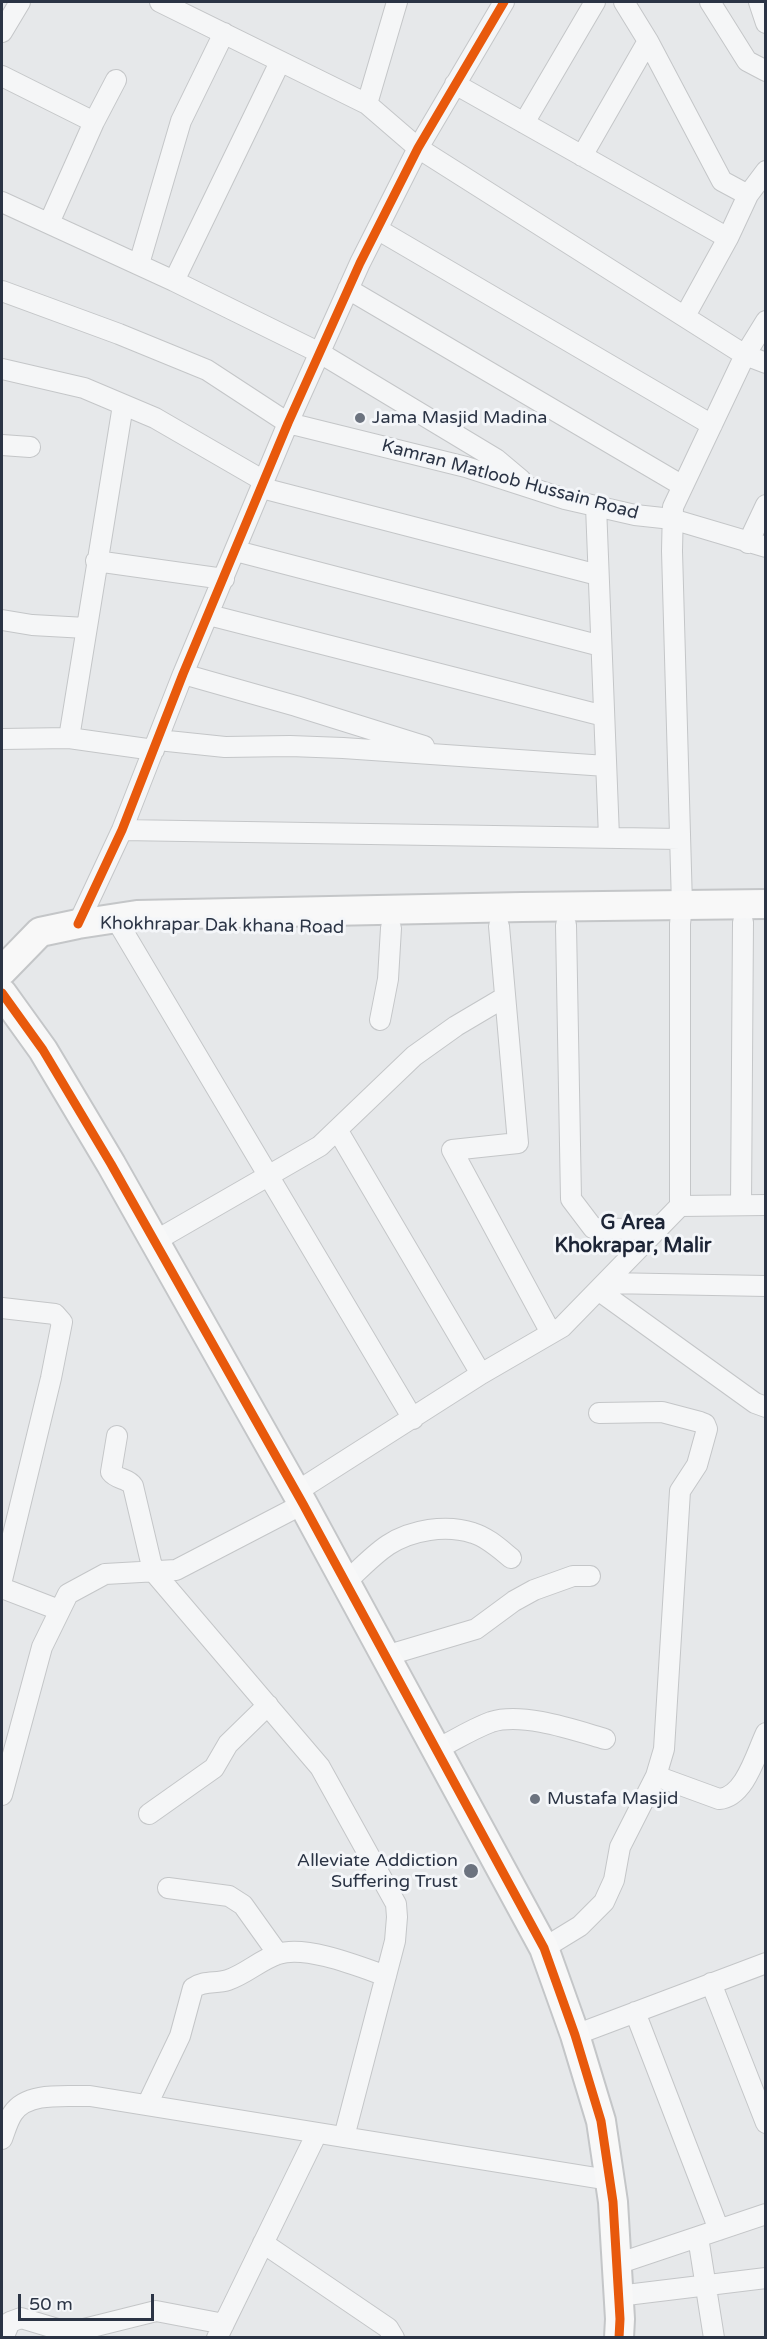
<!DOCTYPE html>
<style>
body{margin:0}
#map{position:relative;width:767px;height:2339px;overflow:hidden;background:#e6e8ea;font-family:"Varela Round",sans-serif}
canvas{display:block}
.frame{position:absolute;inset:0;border:3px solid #2b3445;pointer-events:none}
.scale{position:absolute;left:18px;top:2294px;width:136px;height:27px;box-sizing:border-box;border:3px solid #2b3445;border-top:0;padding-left:8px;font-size:18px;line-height:21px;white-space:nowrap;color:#2b3445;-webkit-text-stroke:4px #f4f6f9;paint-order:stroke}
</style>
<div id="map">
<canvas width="767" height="2339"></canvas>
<div class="frame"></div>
<div class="scale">50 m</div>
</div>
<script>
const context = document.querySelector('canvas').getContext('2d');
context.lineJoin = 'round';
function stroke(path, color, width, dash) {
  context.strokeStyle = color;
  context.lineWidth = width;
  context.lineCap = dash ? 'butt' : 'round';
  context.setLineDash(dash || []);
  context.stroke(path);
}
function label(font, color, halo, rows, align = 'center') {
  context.font = font + ' "Varela Round",sans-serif';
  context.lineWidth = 6;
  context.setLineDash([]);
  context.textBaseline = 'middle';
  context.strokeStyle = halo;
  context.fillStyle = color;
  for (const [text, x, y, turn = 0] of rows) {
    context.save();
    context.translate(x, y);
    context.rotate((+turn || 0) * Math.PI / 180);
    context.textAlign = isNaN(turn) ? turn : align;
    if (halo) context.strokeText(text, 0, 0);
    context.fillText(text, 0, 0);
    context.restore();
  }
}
const street = new Path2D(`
 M160,2L367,104L418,148L745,355L766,363
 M624,2L648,41L722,181L748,195
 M710,2L747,61L766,71
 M759,2L766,23
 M2,32L20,2
 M2,76L94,122
 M455,84L728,238
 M367,104L397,2
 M524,123L595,2
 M582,156L648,41
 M2,202L174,281L320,353L496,459L521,480
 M49,223L94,122L116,80
 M377,229L712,425
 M139,264L181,121L224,33
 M174,281L280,62
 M348,289L683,486
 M2,291L119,334L207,370L288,423L466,467L565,499L635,515L672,519L766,547
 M685,316L728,238L748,195L766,171
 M2,369L84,388L155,418L264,481
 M2,445L30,447
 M262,488L598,575
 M596,506L609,837
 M748,543L766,505
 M236,551L601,646
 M96,561L224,579
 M209,615L604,716
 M2,620L32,625L86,628
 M183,674L296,706L424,746
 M69,738L123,405
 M2,739L69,738L154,750
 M158,740L225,747L290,746L343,748L606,766
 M122,830L680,839
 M78,924L122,830L183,674L288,423L360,263L418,148L504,2
 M566,925L571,1199L593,1228L657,1230
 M120,926L413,1419
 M499,926L518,1143L452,1150L551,1333
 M380,1020L388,979L391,928
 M338,1131L481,1374
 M741,1205L743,922
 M680,1206V924L682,905L672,551L673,507L745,355L766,321
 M155,1241L320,1146L414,1056L456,1026L505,997
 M606,1283L766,1286
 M598,1290L755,1403L766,1407
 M2,1308L55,1314L62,1322L51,1378L2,1580
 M117,1436L111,1472C117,1480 128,1478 133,1486L153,1571L320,1767L396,1904L397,1917L395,1941L344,2137
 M296,1492L481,1374L562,1327L680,1206L766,1205
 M346,1582C359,1570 373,1555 388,1545C411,1530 446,1524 473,1533C487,1537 500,1549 511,1558
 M2,1588L59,1610
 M385,1656L476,1629L514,1601L534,1590L573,1576H590
 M437,1749C455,1740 472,1729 491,1722C523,1712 574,1730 605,1739
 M656,1776L719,1799C745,1797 756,1754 766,1733
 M2,1795L42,1647L68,1594L105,1574L176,1570L303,1504
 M149,1814L214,1768L228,1744L268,1705
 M168,1888L229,1896L243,1905L278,1954
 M544,1948L580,1926L604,1902L614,1880L620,1847L656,1776L664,1749L680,1491L697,1465L707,1429L705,1424L700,1422L662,1412L599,1413
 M711,1983L766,2123
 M635,2012L719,2230
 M575,2035L766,1963
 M147,2105L180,2036L193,1988C204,1980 216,1984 228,1980C246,1974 260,1960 278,1954C306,1945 358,1966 386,1976
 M2,2139C5,2131 8,2120 13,2113C28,2091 67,2097 90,2096L609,2180
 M698,2237L714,2338
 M263,2243L388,2328L394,2338
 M617,2264L766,2214
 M618,2296L766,2278
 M3,2338L10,2322L21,2318L61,2330H80L156,2311L224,2324
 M217,2338L317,2133`);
const secondary = new Path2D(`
 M2,971L40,932L78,924L137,915L522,907L766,904
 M2,993L43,1050L111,1164L303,1504L544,1948L575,2035L601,2121L613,2202L620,2319L619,2338`);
const cycleway = new Path2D(`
 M78,924L122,830L183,674L288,423L360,263L418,148L504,2
 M2,993L43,1050L111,1164L303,1504L544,1948L575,2035L601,2121L613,2202L620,2319L619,2338`);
const markers = [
 [360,418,6,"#6c737f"],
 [535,1799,6,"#6c737f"],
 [471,1871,8,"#6c737f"]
];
const poiNames = [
 ["Jama Masjid Madina",372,418],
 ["Mustafa Masjid",547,1799],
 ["Alleviate Addiction",458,1861,"right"],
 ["Suffering Trust",458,1882,"right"]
];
const streetNames = [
 ["Kamran Matloob Hussain Road",510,480,15],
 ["Khokhrapar Dak khana Road",222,926,1]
];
const neighbourhoodNames = [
 ["G Area",633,1224],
 ["Khokrapar, Malir",633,1247]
];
stroke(street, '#c4c6c8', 22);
stroke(secondary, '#c4c6c8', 32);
stroke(street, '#f5f6f7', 20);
stroke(secondary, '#f8f8f8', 28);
stroke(cycleway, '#e8590c', 9);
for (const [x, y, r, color] of markers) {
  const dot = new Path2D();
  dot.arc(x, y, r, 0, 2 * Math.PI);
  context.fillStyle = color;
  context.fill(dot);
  stroke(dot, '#f4f6f9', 2);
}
label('18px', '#2b3445', '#f4f6f9', poiNames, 'left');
label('18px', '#2b3445', '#f4f6f9', streetNames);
label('bold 20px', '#1d2536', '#f4f6f9', neighbourhoodNames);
</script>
